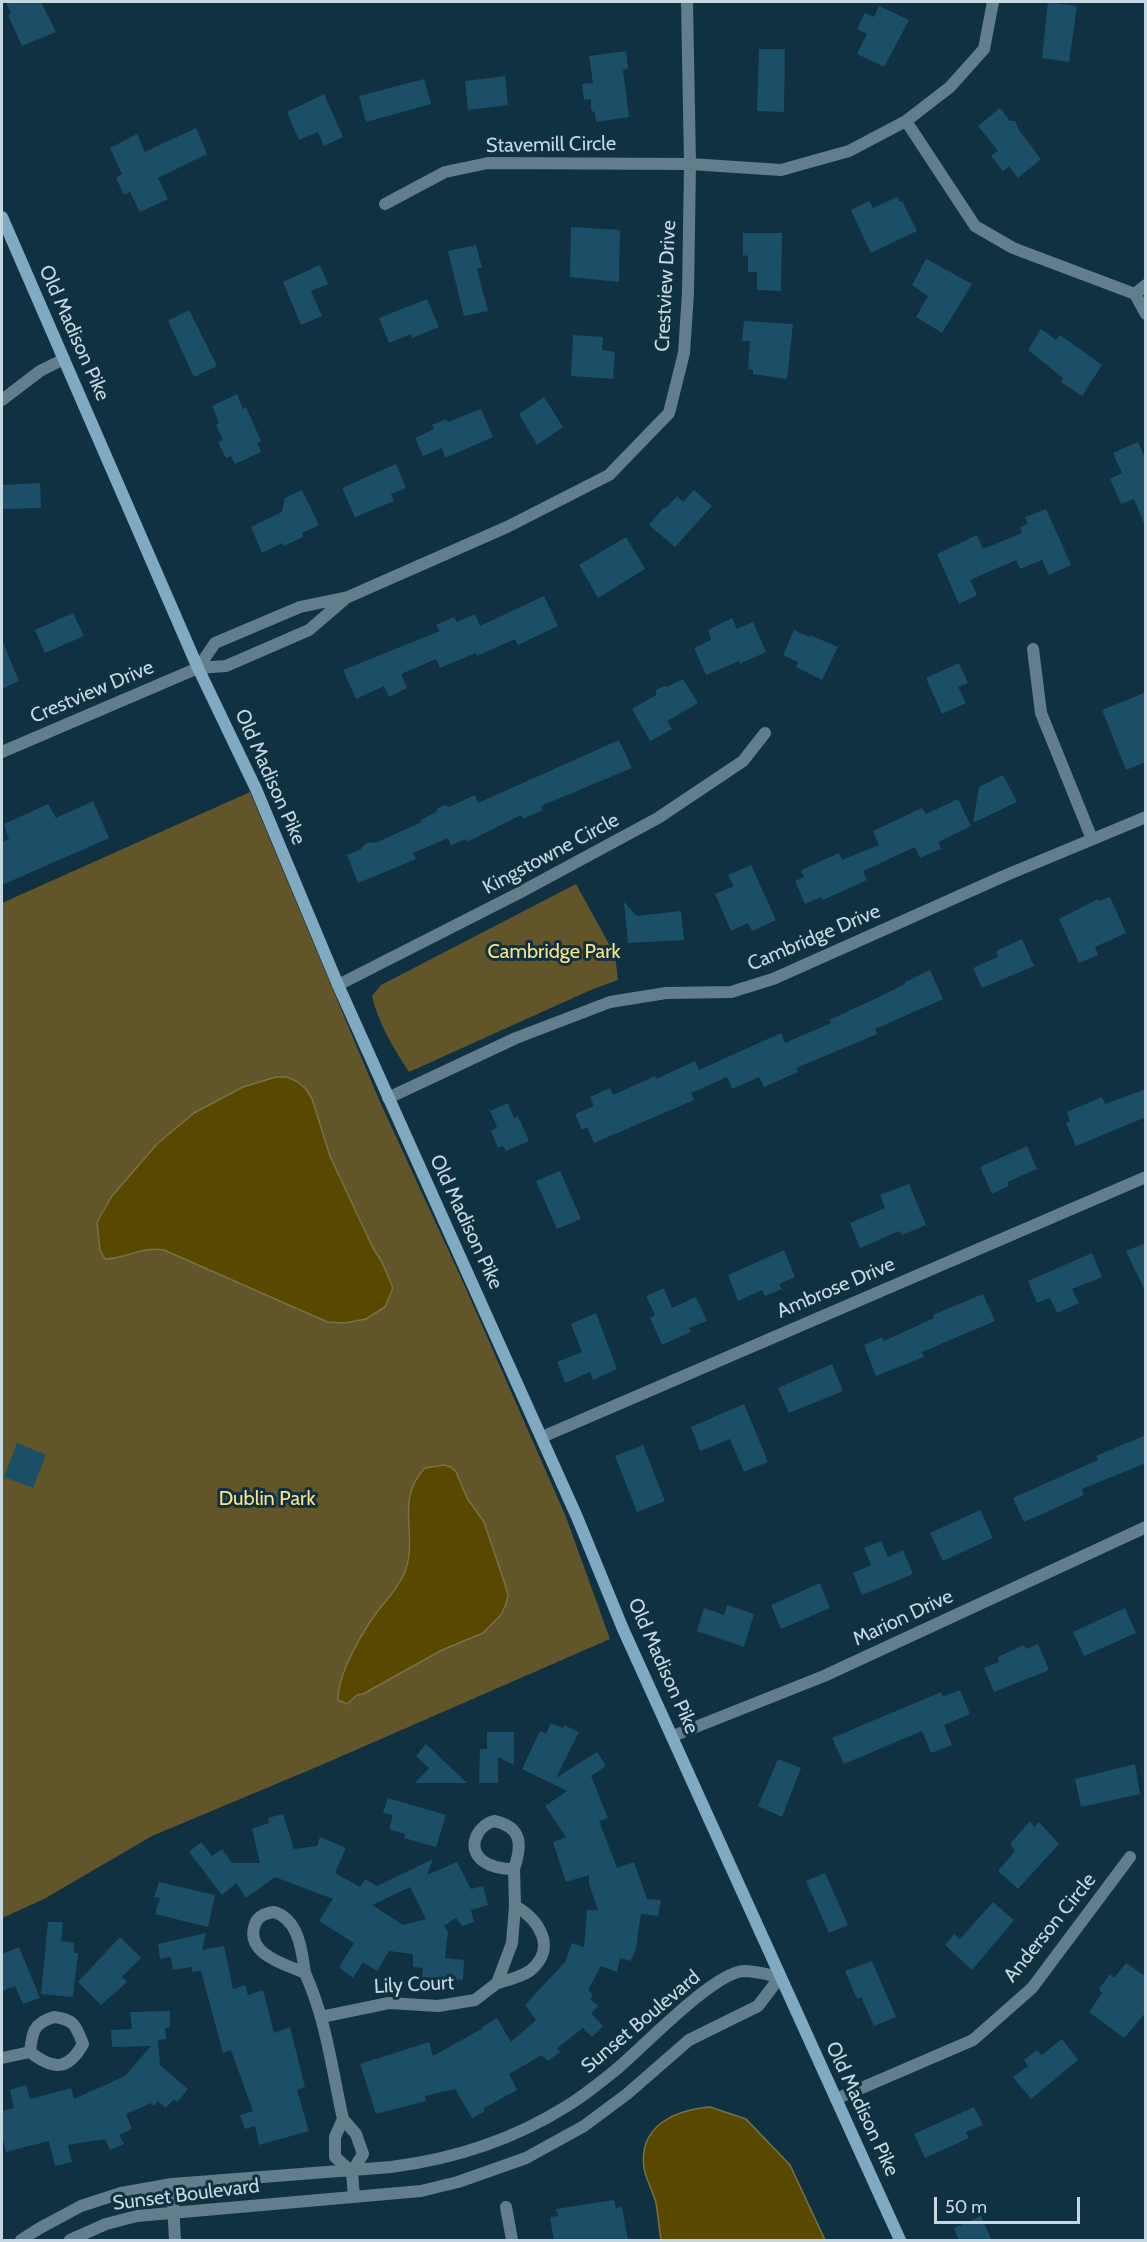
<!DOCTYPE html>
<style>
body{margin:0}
#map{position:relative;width:1147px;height:2242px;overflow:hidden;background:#103141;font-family:Cabin,sans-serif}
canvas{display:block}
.frame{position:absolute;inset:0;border:3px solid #c5d7e1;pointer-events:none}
.scale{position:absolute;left:934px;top:2197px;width:146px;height:27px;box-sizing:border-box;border:3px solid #c5d7e1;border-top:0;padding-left:8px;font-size:18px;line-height:21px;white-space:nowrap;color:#c5d7e1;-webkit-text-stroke:4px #103141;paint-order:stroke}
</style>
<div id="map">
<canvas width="1147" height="2242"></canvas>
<div class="frame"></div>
<div class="scale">50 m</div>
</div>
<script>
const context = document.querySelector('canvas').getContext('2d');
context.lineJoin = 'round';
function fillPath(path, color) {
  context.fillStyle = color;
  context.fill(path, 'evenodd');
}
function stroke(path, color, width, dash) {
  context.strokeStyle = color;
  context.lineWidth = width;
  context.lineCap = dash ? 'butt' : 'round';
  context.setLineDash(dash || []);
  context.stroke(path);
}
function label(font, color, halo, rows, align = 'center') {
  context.font = font + ' Cabin,sans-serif';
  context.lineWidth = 6;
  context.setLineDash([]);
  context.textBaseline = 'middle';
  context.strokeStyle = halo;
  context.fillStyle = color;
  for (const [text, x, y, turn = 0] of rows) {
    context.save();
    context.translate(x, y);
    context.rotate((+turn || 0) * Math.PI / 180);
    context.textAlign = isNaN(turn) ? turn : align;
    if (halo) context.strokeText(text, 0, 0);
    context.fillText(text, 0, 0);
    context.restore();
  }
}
const green = new Path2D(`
 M250,792L380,1102L463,1282L566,1517L610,1639L319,1766L152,1836L44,1899L2,1918V903Z
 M576,884L615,955L618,980L593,989L409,1072C394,1049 378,1023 372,996L381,985Z`);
const water = new Path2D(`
 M276,1077H287L298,1082L306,1089L312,1099L330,1156L373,1248L382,1262L393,1288L385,1307L366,1319L344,1323L328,1322L316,1317L164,1250C140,1246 127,1259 105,1259L100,1250L97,1222L112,1196L157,1144L194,1113L243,1087Z
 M444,1465L451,1467L456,1472L467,1498L484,1522L505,1584L508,1595L506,1604L501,1615L483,1633L442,1650L363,1694L357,1695L347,1704L338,1700C338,1675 358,1640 372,1619C382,1604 397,1591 404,1574C420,1537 393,1501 425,1468Z
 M710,2107L746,2119L790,2165L825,2240H661C659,2228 658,2215 656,2203C653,2191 646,2180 644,2168C638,2125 676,2110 710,2107Z`);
const building = new Path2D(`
 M6,2H41L56,32L22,46L8,15L11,13Z
 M1048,2L1077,6L1069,62L1042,58Z
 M879,6L909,20L884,67L857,54L867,34L857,29L865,13L874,17Z
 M759,49H785L784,112L757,111Z
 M626,51L628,69L623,70L629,117L596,122L595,113L591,110V99L584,100L582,84L593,83L589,56Z
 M505,76L508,105L468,110L465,81Z
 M424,79L431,104L366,122L359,96Z
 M324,94L343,137L324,146L318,132L299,140L287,112Z
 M1000,108L1010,121H1015L1019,130L1041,159L1018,178L1009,166L1003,171L991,156L998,151L978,126Z
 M196,128L207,154L158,178L168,199L140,212L130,192L124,195L116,178L122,174L110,148L137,134L145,152Z
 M897,197L900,202L902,201L917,231L871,253L851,210L869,201L873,208Z
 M571,227L620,230L619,282L570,277Z
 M743,233H782L781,291L757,290V272H748V256L743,255Z
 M476,245L482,268L477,269L488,311L464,316L448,251Z
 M926,259L972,284L942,333L916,317L928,296L912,285Z
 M320,265L328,284L311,291L322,316L301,325L283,282Z
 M427,299L439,327L412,338L411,334L389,343L379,318Z
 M189,310L217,366L194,377L168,321Z
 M744,321L793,324L787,379L753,374V370L748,369L750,341H742Z
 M1041,329L1056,340L1060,335L1102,365L1082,396L1061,382L1063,378L1028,350Z
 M573,335L603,337L602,350L615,352L613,379L571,376Z
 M237,394L243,409L246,407L261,441L257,443L261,452L235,464L231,456L226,458L218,442L223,440L216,425L219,423L212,406Z
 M544,397L563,427L537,445L519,414Z
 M481,409L493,437L445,458L442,448L423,456L415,438L434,429L432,425L446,419L448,422Z
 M1138,442L1146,460L1145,526L1134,499L1121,504L1110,479L1122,473L1113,453Z
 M396,464L406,488L391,494L394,501L355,517L342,488Z
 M40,483L41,508L2,509V485Z
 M302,490L319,525L302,533L303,537L284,546L282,543L262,553L251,527L282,512L285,498Z
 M694,490L712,506L675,547L649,525L664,507L666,508L677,496L683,502Z
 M1046,509L1071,565L1049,575L1042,560L1020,569L1016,560L970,580L977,595L959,604L937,554L977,535L983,549L1022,533L1020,527L1028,524L1025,517Z
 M626,537L645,569L598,598L579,565Z
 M544,596L558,626L518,645L515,639L477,656L476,653L440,668L436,659L401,674L407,688L389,697L384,686L356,699L343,670L440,631L436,625L454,617L457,622L475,614L480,626Z
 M73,613L84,636L45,653L35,630Z
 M732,618L737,629L753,622L766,652L740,664L739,661L706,675L694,648L711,640L708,630Z
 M794,630L809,637L810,635L838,647L822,680L796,667L798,662L783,655Z
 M2,640L19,681L2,689Z
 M959,663L968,683L958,687L966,703L942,714L926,678Z
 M683,679L698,703L667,721L672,729L650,741L632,709L656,695V690L664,686L667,687Z
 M1146,692V762L1126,770L1102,710Z
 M619,740L632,768L541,806L543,810L523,819L521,815L467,842L466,839L451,845L448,838L413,853L416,859L358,883L347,855L361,849L364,845L370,842L375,843L422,822L421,820L436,812L438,808L445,805L449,807L475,795L478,803Z
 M1003,775L1017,802L973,823L979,787Z
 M958,799L971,826L938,842L941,849L920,858L915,847L863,871L867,880L823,900L821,897L805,904L795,881L804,877L801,870L839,853L842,860L879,845L873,831L922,808L926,814Z
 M93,801L109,838L2,885V842L9,839L4,824L48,804L56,818Z
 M751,865L776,920L752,931L748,923L731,931L715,894L734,886L728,875Z
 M1110,897L1126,933L1095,947L1098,955L1079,963L1059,919L1098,899L1099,901Z
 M624,902L637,916L681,911L684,940L628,943Z
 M1022,939L1034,966L982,988L973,968L998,957L996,951Z
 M930,970L943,999L875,1029L877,1034L796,1068L798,1072L764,1087L759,1077L732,1089L727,1077L691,1093L694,1100L594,1143L587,1127L582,1130L575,1114L594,1106L590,1097L610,1088L613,1095L655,1076L656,1079L695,1061L699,1070L781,1033L785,1043L831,1023L829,1020L881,996L905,984V982Z
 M1146,1089V1117L1076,1146L1066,1123L1070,1121L1067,1112L1102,1097L1105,1104Z
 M508,1103L514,1118L518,1116L529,1141L506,1151L503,1146L498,1148L491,1131L495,1129L497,1126L490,1111Z
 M1027,1146L1037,1169L1007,1182L1009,1186L992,1194L980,1167Z
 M560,1171L581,1219L557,1229L536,1181Z
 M909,1184L926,1225L902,1235L899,1231L860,1248L850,1223L885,1208L880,1195Z
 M1146,1243V1293L1126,1251Z
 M784,1250L795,1277L779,1284L782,1289L765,1296L762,1290L738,1301L728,1275Z
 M1092,1253L1102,1277L1072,1289L1079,1303L1057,1313L1050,1298L1037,1303L1028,1281Z
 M664,1288L672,1308L696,1297L707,1321L689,1328L691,1332L662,1345L650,1318L655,1315L646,1296Z
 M983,1294L995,1321L922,1352L924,1357L876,1376L864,1345L882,1337L884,1341L934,1318L933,1315Z
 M596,1313L617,1369L593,1380L590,1372L565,1383L557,1362L582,1352L571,1324Z
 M832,1364L843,1391L789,1413L778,1388Z
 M744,1404L768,1462L744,1472L730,1439L700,1451L691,1427Z
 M1146,1435V1463L1082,1489L1084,1495L1024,1522L1013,1498L1098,1460L1096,1456Z
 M17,1443L46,1455L33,1488L4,1477Z
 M643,1445L665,1501L637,1512L615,1456Z
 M980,1510L993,1538L943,1561L930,1533Z
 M881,1541L888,1557L903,1550L913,1574L862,1595L853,1573L871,1565L864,1548Z
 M820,1583L830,1608L781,1629L771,1605Z
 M727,1605L754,1614L744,1647L697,1631L704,1608L724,1615Z
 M1125,1608L1136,1633L1084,1656L1073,1632Z
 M1038,1644L1049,1670L994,1692L984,1668L999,1662L998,1657L1024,1645L1026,1649Z
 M960,1690L970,1714L944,1725L952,1745L931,1753L922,1731L844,1764L832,1738L941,1692L943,1697Z
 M551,1723L563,1728L564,1725L579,1732L556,1778L597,1752L606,1766L591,1776L608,1818L599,1821L617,1868L634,1862L647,1899L661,1900L658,1916L641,1914L636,1948L631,1961L620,1958L617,1972L601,1966L588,1990L593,1995L590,1999L598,2006L591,2013L603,2026L592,2037L583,2028L557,2048L560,2052L548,2061L542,2055L509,2074L517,2090L484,2108L485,2111L472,2118L455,2089L425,2096L426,2101L376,2114L360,2064L429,2042L433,2056L483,2028L482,2027L497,2018L511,2042L536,2020L525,2005L565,1962L572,1943L584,1947L587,1910H598L589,1884V1875L566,1882L553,1842L566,1837L545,1806L567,1791L522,1769L540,1731L546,1734Z
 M487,1732H514V1765L498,1757V1783H479L480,1749H487Z
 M426,1744L467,1783H415L429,1768L416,1756Z
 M778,1759L801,1768L782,1817L758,1806Z
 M1135,1764L1140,1794L1081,1807L1075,1779Z
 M388,1798L446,1815L436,1847L404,1838L405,1834L389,1829L393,1815L383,1813Z
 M283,1814L294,1849L317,1846L320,1837L346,1848L335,1873L360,1887L365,1879L377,1886L433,1859L427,1875L457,1862L471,1889L483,1886L488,1905L471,1910L474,1922L462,1926L456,1918L444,1926L448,1932L445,1958L464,1960L463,1980L422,1977L423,1968L413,1967V1954L389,1951L377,1971L363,1962L353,1978L339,1967L354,1943L319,1921L333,1899L275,1877L246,1898L236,1883L222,1895L189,1852L201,1842L212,1856L222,1849L232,1863H260L252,1829L269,1823L268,1818ZM410,1887L426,1919L403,1925L372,1905Z
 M1030,1821L1034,1827L1039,1822L1059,1844L1018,1889L998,1871L1015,1851L1010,1844Z
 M825,1873L848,1925L829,1933L806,1881Z
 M159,1882L215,1895L208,1927L155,1914L160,1898L154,1897Z
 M993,1902L1014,1920L972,1970L945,1945L954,1934L960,1939Z
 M48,1922H63L61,1941L74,1943V1953H78L73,1997L41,1994Z
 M206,1933L202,1950L224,1946L233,1989L245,1985L248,1995L263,1990L274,2033L290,2027L305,2087L297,2090L309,2131L259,2145L255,2126L245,2129L240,2115L253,2111L231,2050L223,2053L201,1971L192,1972V1967L173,1970L171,1957L160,1959L158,1944Z
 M120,1937L141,1958L122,1977L127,1982L101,2005L78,1982Z
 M19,1947L40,1998L23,2004L15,1986L2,1991V1954Z
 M872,1961L896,2017L874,2026L861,1997L857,1999L845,1971Z
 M1126,1963L1146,1977V2012L1124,2038L1089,2012L1102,1993L1099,1989L1110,1974L1114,1978Z
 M170,2011V2027L165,2028L166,2039L158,2040L160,2065L188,2089L177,2102L174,2099L166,2108L158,2101L154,2106L151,2103L126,2114L132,2129L119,2135L124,2144L110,2150L105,2139L68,2145L72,2162L55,2166L49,2141L6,2152L2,2136V2111L14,2108L10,2090L26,2085L30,2099L71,2088L74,2099L125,2076L151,2046L112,2047L111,2030L132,2029L130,2012Z
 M1062,2039L1078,2060L1031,2099L1013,2077L1028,2066L1024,2060L1037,2050L1042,2055Z
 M974,2107L983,2125L966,2132L969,2138L925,2158L914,2134Z
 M614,2200L616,2208L622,2207L628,2241H554L550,2217L558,2216L556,2209Z
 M981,2216L992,2241H959L954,2228Z`);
const street = new Path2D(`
 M906,121L975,226L1013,248L1135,294L1146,314
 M385,204L445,172L488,163L690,164L781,170L849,151L906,121L950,87L984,49L993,2
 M1135,294L1146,285
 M2,400L40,371L64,359
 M1033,649L1041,713L1092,839
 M198,668L215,643L300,607L348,597L507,527L609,475L669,413L684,353L688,293L690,164L687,2
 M2,752L198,668L226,666L309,630L345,599
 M338,985L519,893L658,818L743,761L765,733
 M388,1098L516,1038L610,1002L666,993L731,992L773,979L1004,876L1146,817
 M542,1437L1146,1177
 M673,1736L824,1676L1146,1527
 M494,1821C523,1827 522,1846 514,1869C504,1869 491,1867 483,1861C466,1848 477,1826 494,1821Z
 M274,1912C299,1919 302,1952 305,1973C285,1964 244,1954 255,1924C258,1916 266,1913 274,1912Z
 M305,1973C326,2019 332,2070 343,2119
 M497,1983C508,1980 522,1977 531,1970C558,1947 538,1919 515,1906
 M54,2017C74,2019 76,2026 83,2044C68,2071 53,2070 30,2052C32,2033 33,2023 54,2017Z
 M321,2017L389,2003L438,2006L475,2000L497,1983L512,1943L515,1906L514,1869
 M2,2058L30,2052
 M836,2099L973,2040L1032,1988L1130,1857
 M352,2172L335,2157V2137L343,2119L356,2134L363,2154L352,2172L354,2197
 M172,2184L175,2240
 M506,2207L512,2240
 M21,2240L40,2228L81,2206L121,2193L172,2184L391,2167C454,2159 513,2140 567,2106C585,2095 602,2081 618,2068C643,2047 714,1972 744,1971C756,1971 769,1975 780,1977L758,2006L689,2040L627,2094L584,2126L526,2158L458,2182L421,2191L137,2216L106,2224L70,2240`);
const secondary = new Path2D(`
 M2,217L198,668L256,789L338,985L577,1517L623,1629L900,2240`);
const streetNames = [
 ["Stavemill Circle",551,145,-1],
 ["Crestview Drive",666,286,-87],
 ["Old Madison Pike",74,333,66],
 ["Crestview Drive",92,692,-23],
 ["Old Madison Pike",270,777,66],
 ["Kingstowne Circle",551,854,-28],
 ["Cambridge Drive",814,938,-23],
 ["Old Madison Pike",466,1222,65],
 ["Ambrose Drive",836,1288,-23],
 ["Marion Drive",903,1618,-25],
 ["Old Madison Pike",663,1666,66],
 ["Anderson Circle",1050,1928,-51],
 ["Lily Court",414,1985,-3],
 ["Sunset Boulevard",641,2022,-40],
 ["Old Madison Pike",862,2109,65],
 ["Sunset Boulevard",186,2195,-7]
];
const parkNames = [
 ["Cambridge Park",554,952],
 ["Dublin Park",267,1499]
];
fillPath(green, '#62552a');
fillPath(water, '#594800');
stroke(water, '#797344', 1.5);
fillPath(building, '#1a4f67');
stroke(street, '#627d8c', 12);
stroke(secondary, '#7faac1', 12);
label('20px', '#c5d7e1', '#103141', streetNames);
label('20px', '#fde287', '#103141', parkNames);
</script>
